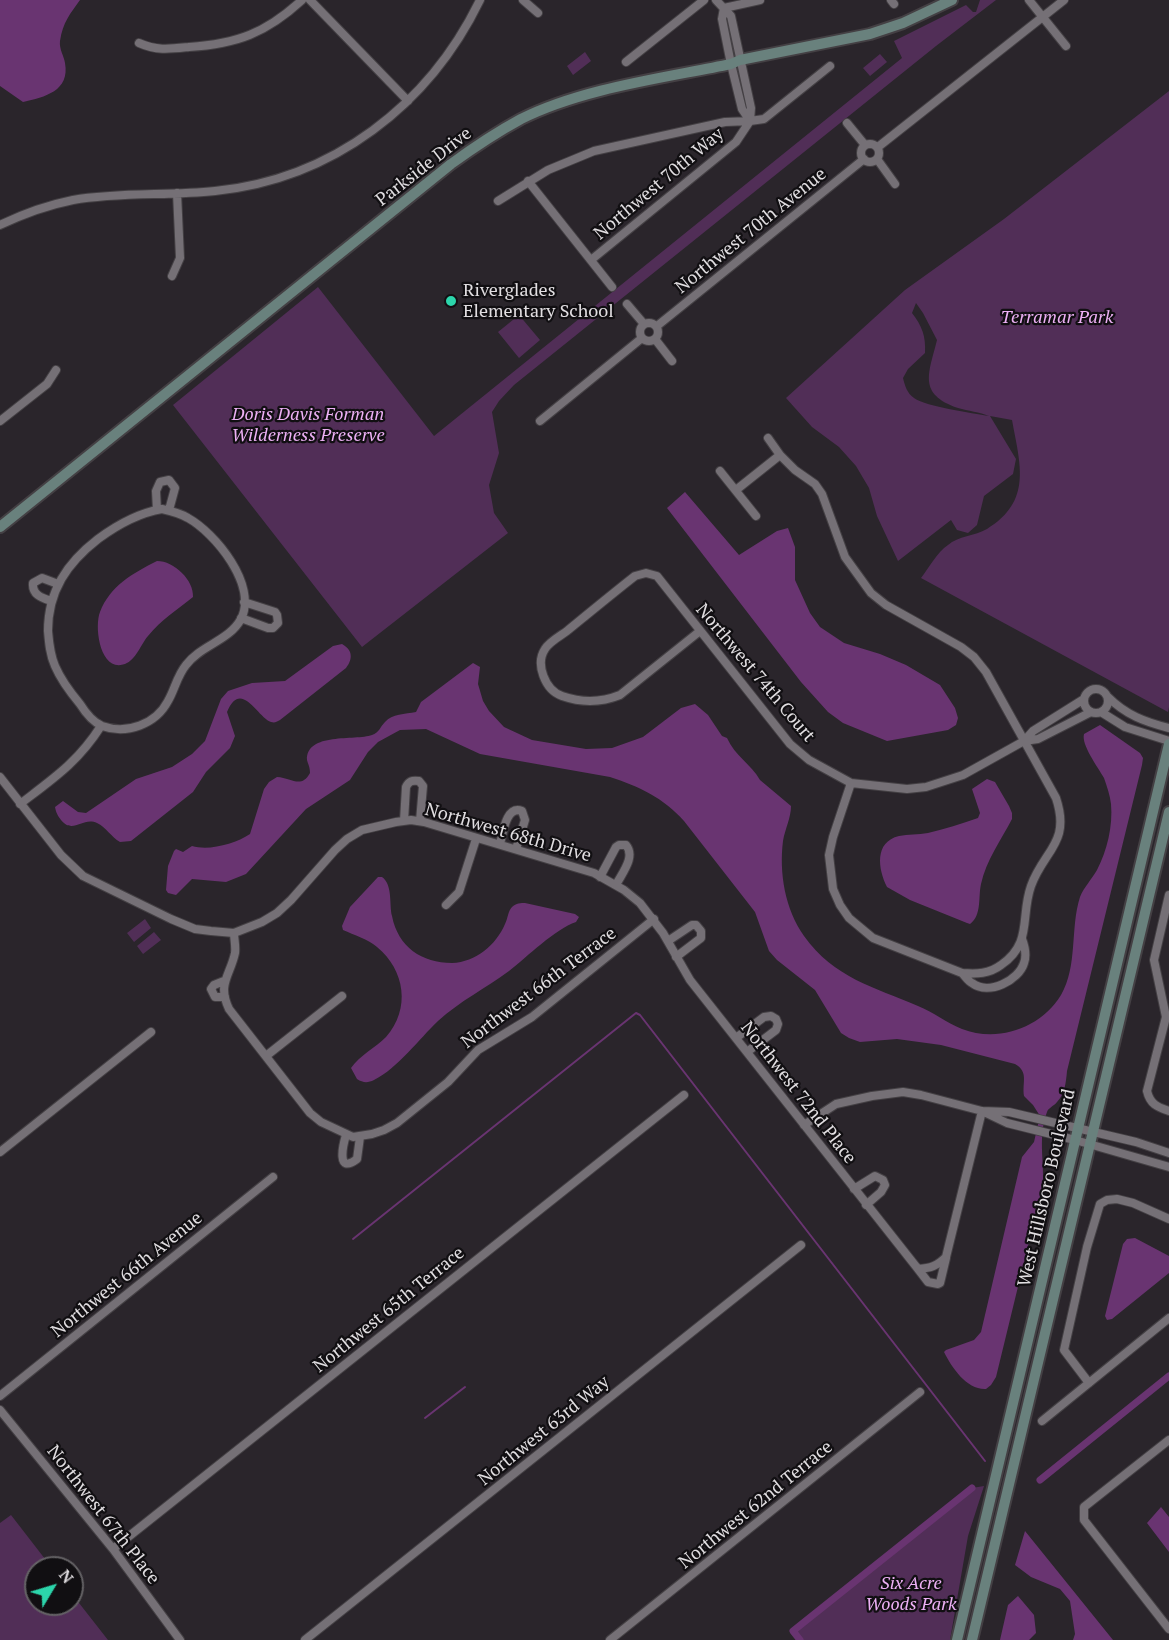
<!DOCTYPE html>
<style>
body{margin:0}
#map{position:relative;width:1169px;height:1640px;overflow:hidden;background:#2a252b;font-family:"PT Serif",serif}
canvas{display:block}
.north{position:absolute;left:24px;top:1556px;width:60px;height:60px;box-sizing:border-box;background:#110f12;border:2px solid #646265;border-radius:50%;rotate:52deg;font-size:16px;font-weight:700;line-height:24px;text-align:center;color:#e1dee1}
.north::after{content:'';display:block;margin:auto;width:21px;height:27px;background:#2cd5ab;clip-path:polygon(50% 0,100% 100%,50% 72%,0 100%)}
</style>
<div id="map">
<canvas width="1169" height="1640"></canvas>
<div class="north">N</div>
</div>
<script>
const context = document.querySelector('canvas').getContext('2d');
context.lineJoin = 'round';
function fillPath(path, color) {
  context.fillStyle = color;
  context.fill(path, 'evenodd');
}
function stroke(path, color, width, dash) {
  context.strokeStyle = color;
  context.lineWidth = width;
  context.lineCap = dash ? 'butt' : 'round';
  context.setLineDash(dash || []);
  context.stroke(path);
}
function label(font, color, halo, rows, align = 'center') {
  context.font = font + ' "PT Serif",serif';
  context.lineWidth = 4.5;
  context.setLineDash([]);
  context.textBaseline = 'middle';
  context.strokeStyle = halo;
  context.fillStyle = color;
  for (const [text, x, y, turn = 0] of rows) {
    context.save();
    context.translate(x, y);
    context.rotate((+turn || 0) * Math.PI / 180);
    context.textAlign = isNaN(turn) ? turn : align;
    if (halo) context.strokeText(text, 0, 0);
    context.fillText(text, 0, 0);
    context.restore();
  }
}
const green = new Path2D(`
 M980,0H996L936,46L514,385L499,401L492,412L499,453L489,485L494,513L508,533L362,647L173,405L318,287L434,436L902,58L894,41L966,5L973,12H976Z
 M585,52L591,61L573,75L567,66Z
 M880,54L887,62L870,76L863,68Z
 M1169,91V707L1168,712L921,578C929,568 937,552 948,545C958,536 975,536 987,529C1033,501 1020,464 1012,420L990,416L1016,459L1013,474L984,496L977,525L968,533L957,530L951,520L898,561L877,516L869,488L856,466L839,447L812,427L786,398L905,290L1004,219ZM916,303L923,313L937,340C929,373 917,394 958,408C968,411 980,412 989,416C972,413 927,407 914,398C907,393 905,386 903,378L908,369L925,353C926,336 922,326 912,313Z
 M519,315L540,340L519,358L498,332Z
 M145,919L151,928L134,942L127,933Z
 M154,932L161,940L143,954L137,946Z
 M984,1486L968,1536L950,1640H800L793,1631L972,1488Z
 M11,1515L52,1568H36V1604H72V1594L108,1640H0V1523Z`);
const water = new Path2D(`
 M0,0H80C70,14 63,22 60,41C59,49 64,56 65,63C70,91 45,97 23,102L0,86Z
 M685,492L739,555L777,531L788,528L795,547V580L810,613L820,627L844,643L880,654L906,665L940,685L955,708L958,718L956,725L948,730L887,741L843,723L828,712L801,682L667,508Z
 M157,561C174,561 194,580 193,597C178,609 161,620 148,636C141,644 136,660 125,664C100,673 94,627 100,612C110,586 133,573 157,561Z
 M342,644C353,650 353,659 346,668L280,720C276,722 275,723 271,722C258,718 241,678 227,712L235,736L230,748L206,772L193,792L131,841L120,842C111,837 106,827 97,823C83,816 73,835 61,820C58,816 56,813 55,807L63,801L78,812L86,813L136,779L172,767L192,754L205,741L221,699L228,691L252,683L285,681L333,646Z
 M473,663L480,667L478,684L483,701L489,711L504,727L532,740L586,749L612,748L643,737L681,708L695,704L708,715L722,736L727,738C735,756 751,764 760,780L791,806C791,818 785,829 783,841C779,873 785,909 804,936C834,978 874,987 918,1006C933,1012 947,1023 962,1029C998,1043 1041,1028 1061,995C1078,966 1070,928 1080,897C1084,887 1092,879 1097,870C1107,851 1113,826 1111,804C1110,795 1107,787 1104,778C1098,767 1081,745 1084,734L1100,725L1140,753L1143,758L1142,765L1067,1071C1066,1082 1065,1094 1057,1102C1054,1106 1048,1108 1047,1112C1038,1136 1044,1159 1043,1184L996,1377L991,1385L986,1389C967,1390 952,1368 944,1352L946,1350L974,1340L981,1332L1022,1157L1034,1142L1040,1116L1033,1105L1024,1096C1022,1082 1029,1072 1015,1064L941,1045L897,1039L860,1042L849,1038L841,1033L815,990L777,960L769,951L755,912L684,821C664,798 638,786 610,777L480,754L426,729L400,730L378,742L368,752L350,780L306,809L246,874L226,882L192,879L176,895L168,893L166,890L168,866L174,851L176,849L183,852L192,846C209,851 235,844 250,834L264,789L269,782L277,777C292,778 301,789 310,773C310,767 308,764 307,760C306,732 355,741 372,735C379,733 380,727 385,722C392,714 405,714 416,712L421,702Z
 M987,779L995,782L1009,806L1012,813V819C1001,840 986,861 981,884C978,898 982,915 970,924L967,923L910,900L887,887C878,869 874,842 899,836C908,834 918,835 928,833C945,829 961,824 978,818L980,813L972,789Z
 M378,877H382C393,885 389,904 392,916C398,947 422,963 452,963C476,962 496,945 505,924C508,918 508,911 512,907C516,903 521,903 525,903L575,914L579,917L576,922C555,929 527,957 509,971C486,988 460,1001 438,1021C419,1039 398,1068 374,1080C368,1083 363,1083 357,1079L351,1068C360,1055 375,1048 386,1037C411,1009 405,970 377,947C368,939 354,935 343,930L342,926L350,907Z
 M1135,1238L1169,1256V1273L1112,1319L1107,1320L1105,1316L1123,1244L1127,1239Z
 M1161,1507L1169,1517V1552L1147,1523Z
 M1025,1531L1113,1640H1073L1075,1634L1070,1601L1060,1589L1031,1577L1015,1565Z
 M1018,1596L1034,1615L1036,1633L1029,1640H1000L1008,1605Z`);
const stream = new Path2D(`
 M353,1239L636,1013L640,1015L985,1461
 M425,1418L465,1387`);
const canal = new Path2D(`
 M1040,1480L1169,1376
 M800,1640L793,1631L972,1488`);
const street = new Path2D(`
 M310,0L408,101
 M523,0L538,13
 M716,0L731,16L751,108L750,121
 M891,0L894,4
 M1029,0L1066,46
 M724,8L722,19L731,64L742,109L750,121
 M724,8L760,0
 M139,43C157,51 170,49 189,47C237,44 266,33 302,0
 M626,62L704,0
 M847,123L865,145
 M861 153a9 9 0 1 1 18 0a9 9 0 1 1-18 0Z
 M878,147L1064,0
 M877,159L895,184
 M528,181L612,287
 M498,201L548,170L594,151L725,122L750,121
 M0,225C23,214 48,205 73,200C120,192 168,196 215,191C333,179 429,105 480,0
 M591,260L736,142L750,121L764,119L830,66
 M172,276L180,258L177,193
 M627,304L644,324
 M640 332a9 9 0 1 1 18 0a9 9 0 1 1-18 0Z
 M657,326L864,159
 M655,339L672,361
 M0,421L47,384L56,370
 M540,421L642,338
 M768,438L780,455L795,470L815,484L822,494L845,557L871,593L886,605L961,647L974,657L986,672L1056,798C1071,843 1044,850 1031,886C1020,917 1033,943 1001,965C989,974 977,974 962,973L873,938L849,918L840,905L833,889L829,855L833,837L851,783
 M720,471L756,516
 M736,490L780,455
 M162,509C171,511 180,513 188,518C215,533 258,585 241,619C229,641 201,645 186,665C177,676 175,689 168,701C156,724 127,735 102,726C93,722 85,712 80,704C70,692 61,680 55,666C50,655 49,643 48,631C48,591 67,563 98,539C117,525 138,513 162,509Z
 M157,510L156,491L160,482L169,480L175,488L169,510
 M51,601C42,598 32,595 33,583L42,578L58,584
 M241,618L268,628H273L278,623L277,615L275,612L244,602
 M700,631L620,695C600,703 582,703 562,696C545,690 535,664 545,649C549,642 560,636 567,631C589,613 612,594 635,576L646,573L657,576L790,744L809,760L851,783L907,789L926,787L963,775L1024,741L1038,739L1091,712
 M1084 701a12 12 0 1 1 24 0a12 12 0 1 1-24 0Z
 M1108,697C1126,715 1145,722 1169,728
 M1101,712L1125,727L1169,741
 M1024,741L1033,731L1084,699
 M0,777L61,855L83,876L171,919L195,929L211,931L234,933L262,922L277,913L291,900L335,850L347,839L362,830L396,822L411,820L424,822L594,873L624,890L640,903L663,933L690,980L918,1269C931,1268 937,1266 946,1257L982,1111
 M20,804C54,778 78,762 101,726
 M404,821L406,787C409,781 412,780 419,781L423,786L420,821
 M500,844C503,833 506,805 522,811L525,820L516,849
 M600,877L616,847L619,845H626C636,857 622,873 616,885
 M1169,895L1154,960L1166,1017L1147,1091C1150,1104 1157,1107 1169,1111
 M446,905L459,892L476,839
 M234,933C234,939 236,946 235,953C230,976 217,984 229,1009L310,1113L321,1122L353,1137L372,1134L384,1130L397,1123L448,1082L478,1050L532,1017L654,919
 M668,941L692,925H696L701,931V938L676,957
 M962,973C965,976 968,981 972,983C989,996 1019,980 1024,963C1027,955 1025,947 1022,939
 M224,981L214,985L211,989L215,997H225
 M736,1038L764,1017L771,1016L776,1019L778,1024L776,1030L747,1052
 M266,1056L342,996
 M986,1113L1007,1123L1075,1140L1169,1167
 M804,1125L836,1104L872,1096L903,1092L921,1095L982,1111L1009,1112L1136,1142L1169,1153
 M346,1135C343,1145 336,1175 357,1159L360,1137
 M0,1152L151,1032
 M854,1189L875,1176L883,1180L885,1185L881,1192L866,1205
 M918,1269L928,1282L938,1284L940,1283L946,1258
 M1089,1383L1064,1350L1087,1247L1100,1204L1107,1200L1117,1199L1133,1203L1169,1219
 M0,1396L273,1177
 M0,1410L113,1549L180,1640
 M1042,1421L1169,1318
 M1169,1440L1084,1507V1520L1169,1629
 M113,1549L684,1095
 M305,1640L801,1245
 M610,1640L920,1392`);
const secondary = new Path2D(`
 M0,527L451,164C473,148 497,132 521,119C583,88 664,78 731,64L740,60L870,34L903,23L952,0
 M957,1640L1169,744
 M972,1640L1169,812`);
const markers = [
 [451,301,6,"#2cd5ab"]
];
const streetNames = [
 ["Parkside Drive",424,167,-38],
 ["Northwest 70th Way",659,184,-40],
 ["Northwest 70th Avenue",751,231,-39],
 ["Northwest 74th Court",755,673,50],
 ["Northwest 68th Drive",508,833,16],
 ["Northwest 66th Terrace",539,988,-37],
 ["Northwest 72nd Place",798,1093,52],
 ["West Hillsboro Boulevard",1047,1188,-77],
 ["Northwest 66th Avenue",127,1275,-39],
 ["Northwest 65th Terrace",389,1310,-39],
 ["Northwest 63rd Way",544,1431,-39],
 ["Northwest 62nd Terrace",756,1505,-39],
 ["Northwest 67th Place",103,1515,52]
];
const poiNames = [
 ["Riverglades",463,291],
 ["Elementary School",463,312]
];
const parkNames = [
 ["Terramar Park",1057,318],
 ["Doris Davis Forman",308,415],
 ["Wilderness Preserve",308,436],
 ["Six Acre",911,1584],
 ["Woods Park",911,1605]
];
fillPath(green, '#512e57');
fillPath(water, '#693471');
stroke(stream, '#693471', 2);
stroke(canal, '#693471', 7);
stroke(street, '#444044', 10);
stroke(secondary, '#444044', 14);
stroke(street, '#757076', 8);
stroke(secondary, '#69817d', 10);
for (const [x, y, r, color] of markers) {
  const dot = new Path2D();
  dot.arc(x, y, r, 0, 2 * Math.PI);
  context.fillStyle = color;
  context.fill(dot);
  stroke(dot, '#110f12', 2);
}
label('18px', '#e1dee1', '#110f12', streetNames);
label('18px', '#e1dee1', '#110f12', poiNames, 'left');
label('italic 18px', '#edb0f5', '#110f12', parkNames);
</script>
